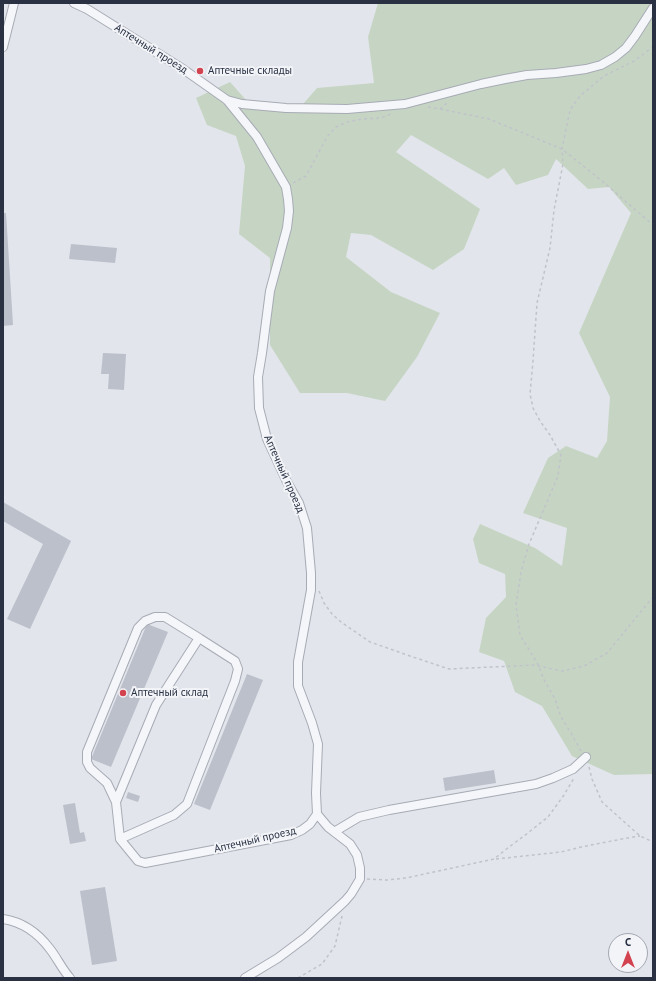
<!DOCTYPE html>
<meta charset="utf-8">
<style>
body{margin:0}
#map{position:relative;width:656px;height:981px;overflow:hidden;background:#e2e5eb;font-family:"PT Sans",sans-serif}
canvas{display:block}
.frame{position:absolute;inset:0;border:4px solid #293143;pointer-events:none}
.north{position:absolute;left:608px;top:933px;width:40px;height:40px;box-sizing:border-box;background:#f2f4f8;border:1px solid #a2a6b0;border-radius:50%;rotate:0deg;font-size:11px;font-weight:700;line-height:16px;text-align:center;color:#293143}
.north::after{content:'';display:block;margin:auto;width:14px;height:18px;background:#d3434f;clip-path:polygon(50% 0,100% 100%,50% 72%,0 100%)}
</style>
<div id="map">
<canvas width="656" height="981"></canvas>
<div class="frame"></div>
<div class="north">С</div>
</div>
<script>
const context = document.querySelector('canvas').getContext('2d');
context.lineJoin = 'round';
function fillPath(path, color) {
  context.fillStyle = color;
  context.fill(path, 'evenodd');
}
function stroke(path, color, width, dash) {
  context.strokeStyle = color;
  context.lineWidth = width;
  context.lineCap = dash ? 'butt' : 'round';
  context.setLineDash(dash || []);
  context.stroke(path);
}
function label(font, color, halo, rows, align = 'center') {
  context.font = font + ' "PT Sans",sans-serif';
  context.lineWidth = 4;
  context.setLineDash([]);
  context.textBaseline = 'middle';
  context.strokeStyle = halo;
  context.fillStyle = color;
  for (const [text, x, y, turn = 0] of rows) {
    context.save();
    context.translate(x, y);
    context.rotate((+turn || 0) * Math.PI / 180);
    context.textAlign = isNaN(turn) ? turn : align;
    if (halo) context.strokeText(text, 0, 0);
    context.fillText(text, 0, 0);
    context.restore();
  }
}
const green = new Path2D(`
 M378,3H653V774L614,775L572,756L542,706L515,692L504,661L479,652L486,618L506,597L505,574L479,563L473,539L480,524L535,548L562,566L567,528L523,513L548,458L566,446L597,458L607,441L610,397L579,333L631,213L609,187L588,189L556,159L548,175L516,185L504,168L488,179L411,135L396,152L480,209L464,249L433,270L371,235L351,233L346,257L391,292L440,313L417,357L385,401L347,393H300L270,345V258L239,234L245,166L236,136L207,125L196,98L230,82L255,110L297,111L317,88L374,83L368,37Z`);
const building = new Path2D(`
 M3,213H6L13,325L3,326Z
 M71,244L117,248L115,263L69,259Z
 M103,353L126,354L124,390L108,389L109,374H101Z
 M3,502L71,541L30,629L7,619L43,544L3,521Z
 M147,624L168,632L111,767L91,759Z
 M247,674L263,680L210,810L194,804Z
 M494,770L496,783L445,791L443,778Z
 M128,792L140,796L138,802L126,798Z
 M75,803L80,833L84,832L86,841L70,844L63,805Z
 M105,887L117,961L92,965L80,891Z`);
const path = new Path2D(`
 M428,107L440,109L448,102
 M440,109L489,119L562,149L602,181L653,225
 M293,183L306,176L327,137L336,127L347,122L362,119L381,118L391,114
 M319,591L324,603L332,614L341,622L370,642L410,656L449,669L534,665L562,671L584,666L607,653L653,597
 M581,751L571,733L561,717L555,699L543,678L539,666L520,635L516,605L521,572L529,544L558,476L561,455L550,435L540,421L533,408L530,394L533,361L537,303L550,248L554,210L563,164L562,149L570,110L580,96L604,76L634,61L653,47
 M589,767L592,779L602,802L640,836L653,842
 M496,859L561,852L581,847L622,839L640,836
 M367,879L387,880L406,878L494,859L509,847L524,836L548,817L564,795L574,778
 M298,978L322,964L335,946L342,916`);
const street = new Path2D(`
 M74,3L87,9L183,69L227,100L257,137L286,187L288,199L289,211L287,228L270,291L262,353L258,377L259,408L267,439L287,482L299,503L307,528L311,573V590L298,662V686L312,723L318,744L316,793L317,814L310,824L302,830L291,835L145,863L138,861L120,839L116,802L107,783L90,768L87,762V752L138,628L145,621L155,617H165L199,638L156,705L116,802
 M3,47L14,3
 M227,100L242,104L286,108L347,109L405,104L481,84L505,79L527,75L556,73L586,69L601,65L615,57L626,48L635,36L653,8
 M334,832L359,817L389,810L536,784L553,778L573,769L586,757
 M120,839L174,815L187,804L235,681L238,669L235,661L199,638
 M3,919C23,922 38,933 50,949C57,958 62,969 70,978
 M245,978L278,958L306,937L345,901L351,894L360,879V868L357,855L350,844L328,827L317,814`);
const markers = [
 [200,71,4,"#d3434f"],
 [123,693,4,"#d3434f"]
];
const streetNames = [
 ["Аптечный проезд",151,49,32],
 ["Аптечный проезд",284,474,66],
 ["Аптечный проезд",255,840,-13]
];
const poiNames = [
 ["Аптечные склады",208,71],
 ["Аптечный склад",131,693]
];
fillPath(green, '#c6d5c3');
fillPath(building, '#bcc0cb');
stroke(street, '#a7abb5', 10);
stroke(path, '#c0c3ca', 1.5, [3, 3]);
stroke(street, '#f5f6f9', 8);
for (const [x, y, r, color] of markers) {
  const dot = new Path2D();
  dot.arc(x, y, r, 0, 2 * Math.PI);
  context.fillStyle = color;
  context.fill(dot);
  stroke(dot, '#f2f4f8', 1.5);
}
label('11px', '#293143', '#f2f4f8', streetNames);
label('11px', '#293143', '#f2f4f8', poiNames, 'left');
</script>
